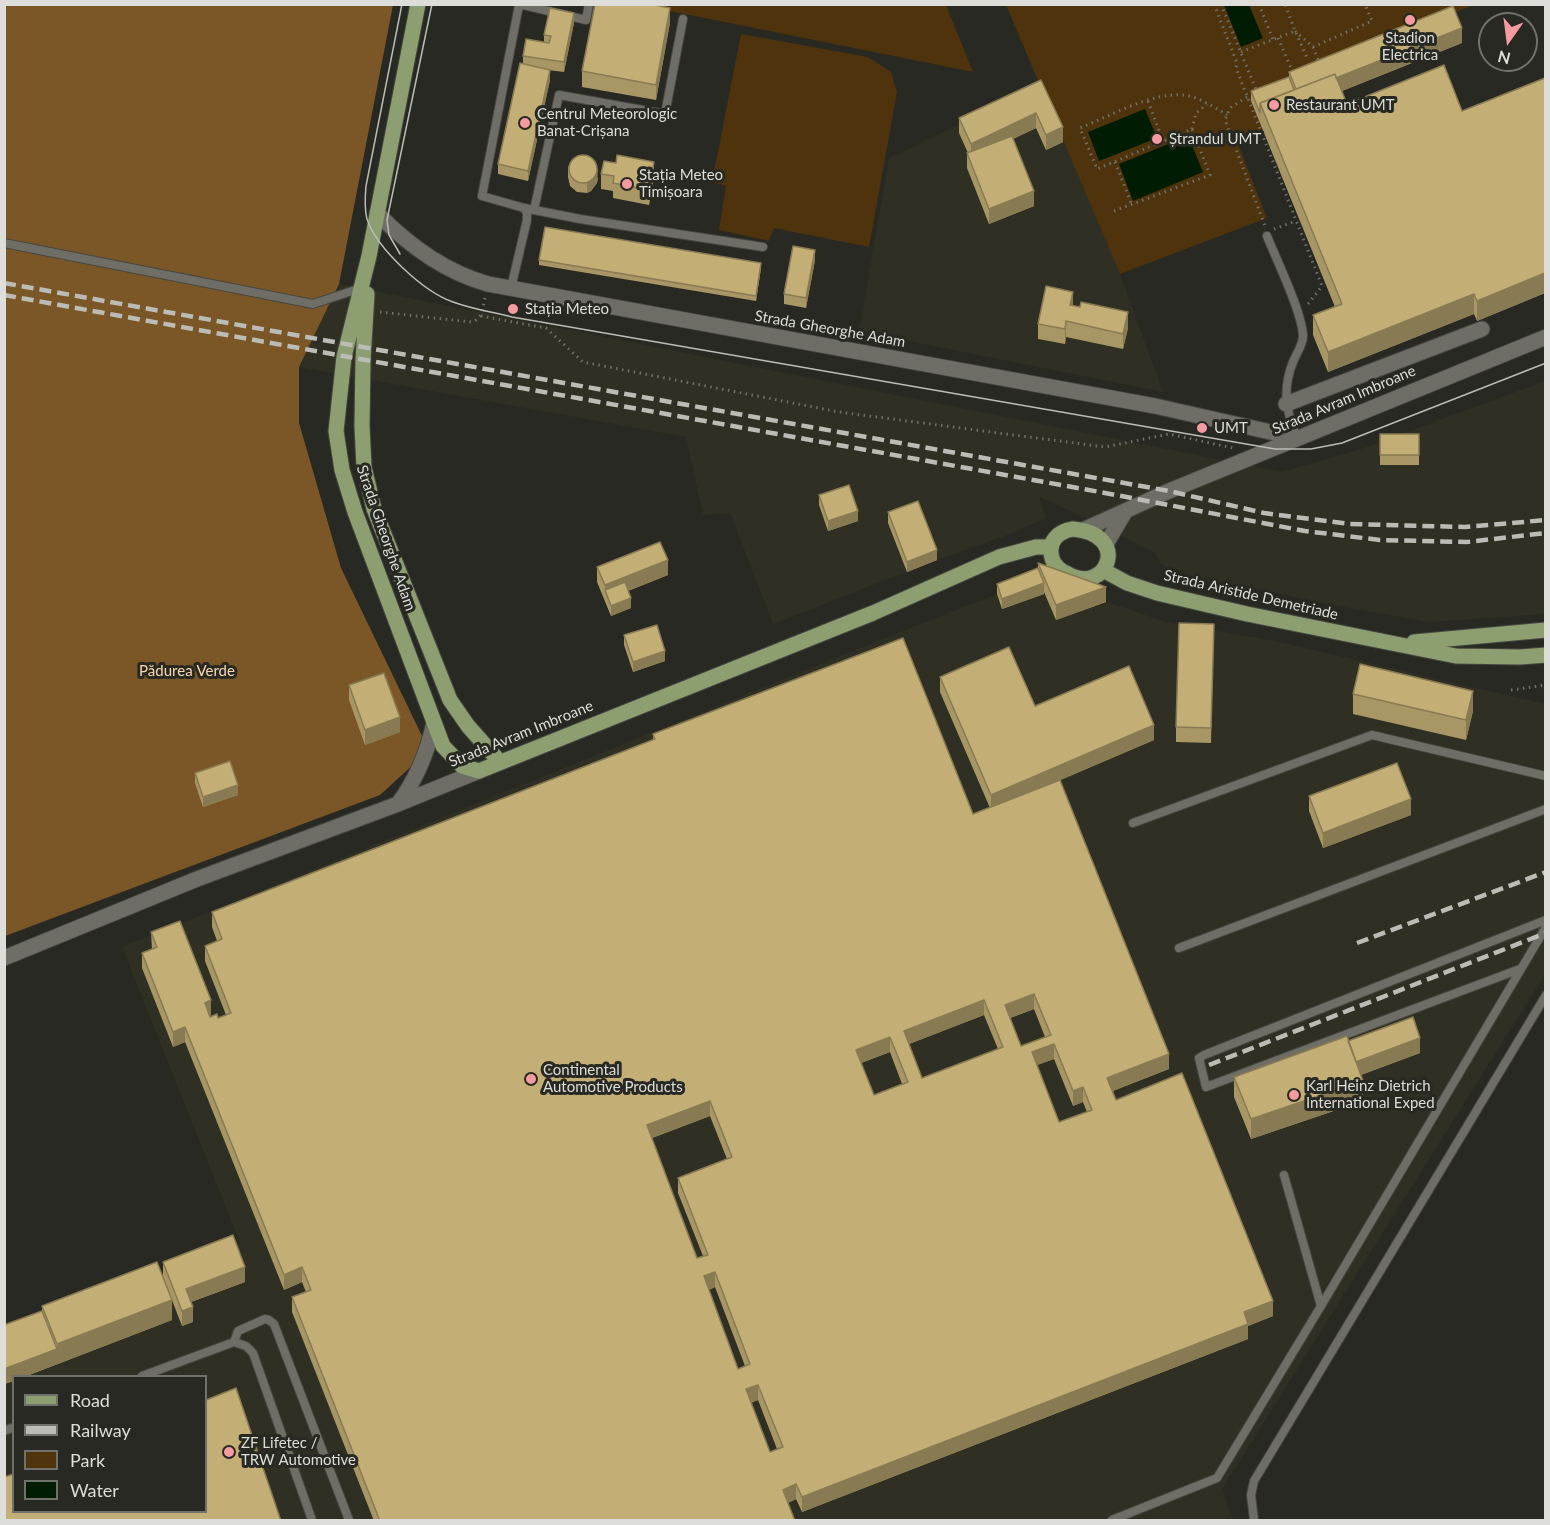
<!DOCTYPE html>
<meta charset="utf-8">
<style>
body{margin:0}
#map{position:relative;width:1550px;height:1525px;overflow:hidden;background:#292923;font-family:Lato,sans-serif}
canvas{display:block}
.frame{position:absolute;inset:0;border:6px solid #ddddd9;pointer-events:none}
.legend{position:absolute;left:12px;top:1375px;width:195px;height:138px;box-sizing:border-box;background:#292923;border:2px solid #71716c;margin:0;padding:8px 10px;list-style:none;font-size:18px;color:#ddddd9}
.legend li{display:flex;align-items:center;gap:12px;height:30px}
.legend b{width:30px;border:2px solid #71716c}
.north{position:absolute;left:1478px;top:12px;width:60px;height:60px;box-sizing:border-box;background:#292923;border:2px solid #71716c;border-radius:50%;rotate:194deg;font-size:16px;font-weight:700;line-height:24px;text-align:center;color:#ddddd9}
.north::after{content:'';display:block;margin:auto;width:21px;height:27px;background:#f49b9f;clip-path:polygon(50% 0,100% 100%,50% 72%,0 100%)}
</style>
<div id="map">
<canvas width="1550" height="1525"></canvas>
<div class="frame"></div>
<ul class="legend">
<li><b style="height:8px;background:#8d9f71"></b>Road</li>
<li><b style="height:8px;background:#bcbcb7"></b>Railway</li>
<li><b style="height:16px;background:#4e330d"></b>Park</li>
<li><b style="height:16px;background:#001c03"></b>Water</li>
</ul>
<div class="north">N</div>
</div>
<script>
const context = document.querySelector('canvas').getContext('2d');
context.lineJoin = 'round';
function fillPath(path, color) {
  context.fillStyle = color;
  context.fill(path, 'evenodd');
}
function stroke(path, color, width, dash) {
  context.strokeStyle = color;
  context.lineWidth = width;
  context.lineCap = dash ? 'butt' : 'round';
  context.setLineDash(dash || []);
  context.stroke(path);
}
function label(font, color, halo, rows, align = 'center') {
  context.font = font + ' Lato,sans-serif';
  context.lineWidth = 6;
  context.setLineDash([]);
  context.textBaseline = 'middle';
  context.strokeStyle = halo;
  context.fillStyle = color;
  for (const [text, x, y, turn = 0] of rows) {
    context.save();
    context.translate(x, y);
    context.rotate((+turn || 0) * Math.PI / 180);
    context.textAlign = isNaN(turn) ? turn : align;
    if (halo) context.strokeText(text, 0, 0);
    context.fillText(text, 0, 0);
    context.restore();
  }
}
const built = new Path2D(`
 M1041,85L1120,274L1163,392L859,331L889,158Z
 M339,284L1282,472L1361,449L1545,381V614L1428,622L1328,604L1171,571L1161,563L1154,552L1039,496L1046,518L1013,533L937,560L773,624L730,513L703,515L686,437L299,367Z
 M1038,578L1166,622L1275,641L1545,704V974L1222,1489L1233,1520H5V1338L240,1243L122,947L910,628ZM14,1376H206V1512H14Z`);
const green = new Path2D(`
 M640,5H946L973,72Z
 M1006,5H1474L1394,36L1336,68L1344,90L1261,123L1264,134L1238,144L1267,218L1120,274Z
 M741,34L868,57L891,72L897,92L869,247L774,228L769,241L719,230L726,186L712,182Z`);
const forest = new Path2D(`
 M5,5H393L339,284L299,367V423L341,568L423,738L415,763L380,795L5,936Z`);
const water = new Path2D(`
 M1224,5H1249L1263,38L1241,47Z
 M1145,109L1157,138L1099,161L1088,132Z
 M1188,136L1203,172L1133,201L1119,164Z`);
const path = new Path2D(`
 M1214,4L1237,63L1236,68L1322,286L1308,304
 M1221,4L1257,92
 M1259,4L1273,40
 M1295,31L1313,47L1372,21L1365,4
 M1296,33L1308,60
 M1278,38L1291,68
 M1313,47L1319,62
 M1241,52L1295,31L1285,4
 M1247,97L1230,108L1225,120L1265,226
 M1148,101L1163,141
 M1192,129L1196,113L1207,104
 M1115,162L1132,205
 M1114,211L1210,175L1192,129L1097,169L1080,128C1110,116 1152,92 1184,95C1199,97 1214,107 1227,115
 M1274,229L1296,221
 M380,312L471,322C483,319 482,310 485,298
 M481,316L546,328L583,362L839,412L1105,447L1169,434L1233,448
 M1511,690L1546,685`);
const lane = new Path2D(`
 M519,4L586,20L589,4
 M519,5L482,196L524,208L580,219L763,247
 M534,210L559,95L665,114L683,19
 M1267,236C1277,261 1302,312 1303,336C1303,345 1296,354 1293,362C1282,389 1286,412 1297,438
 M4,243L313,304L361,288
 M511,288L527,220V213L524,208
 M1133,823L1372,735L1546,776
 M1179,948L1546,809
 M1520,969L1206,1087L1199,1058L1204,1055L1546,920
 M1284,1175L1321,1306
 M234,1342L238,1331L265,1319L269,1320L274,1324L349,1520
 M142,1376L234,1342L246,1346L253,1353L312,1520
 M4,1431L14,1427
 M1112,1520L1217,1478L1321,1306L1546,927
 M1254,1520L1251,1495L1254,1481L1546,995`);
const street = new Path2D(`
 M377,213C408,245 445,272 488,284L1155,406L1297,438
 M1286,404L1482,329`);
const secondary = new Path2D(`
 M1083,530L1169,491L1546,337
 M1106,544L1125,512
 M398,804C417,779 427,753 434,723
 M4,958L197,879L398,804L479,771`);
const primary = new Path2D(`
 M418,4L369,256L344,357L336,431L342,470L355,512L443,746L462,766L479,771L873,613L999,557L1036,547H1051
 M367,294L363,360L362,426L364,467L374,509L450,700L468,726L499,761
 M1073,529C1132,534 1107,596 1068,574C1061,571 1054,566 1052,558C1047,541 1059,531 1073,529Z
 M1103,570L1127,583L1157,593L1247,614L1456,656L1520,657L1546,655
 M1414,642L1546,630`);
const tram = new Path2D(`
 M402,4L366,186C365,197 364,208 367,219C377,249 424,292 453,302C472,309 492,312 512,317L1275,449H1311L1342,443L1546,363
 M400,254L389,235L387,220L432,4`);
const rail = new Path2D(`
 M4,283L1169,491L1264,513L1350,524L1465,527L1546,520
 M4,295L1100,492L1305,531L1380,540L1467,542L1546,533
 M1357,943L1546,872
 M1209,1065L1546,933`);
const wall = new Path2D(`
 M574,23L564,72L548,70L550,80L528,181L498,174V164L523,64V56L544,42V35Z
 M670,23L656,100L582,87V71Z
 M1462,43L1342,91L1347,104L1462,111L1545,78V293L1477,321L1474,314L1328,372L1313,335V315L1335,307L1251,101V91L1289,77V72Z
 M1041,80L1063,142L1046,150L1036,128L1013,139L1034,206L989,224L967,168V153H968L959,133V118Z
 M568,166L598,178L597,183L591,191L587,193L577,192L570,186L568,177Z
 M601,174L654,177L649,205L613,198V191L601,189Z
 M539,260L761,268L756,301L539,265Z
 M815,260L806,308L784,304V294Z
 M1073,305L1128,328L1123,349L1066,337L1065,344L1038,339V324Z
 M1380,434L1419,455V465H1380Z
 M819,495L858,521L828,531L819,505Z
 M888,512L937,560L907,572L888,523Z
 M1038,563L1106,602L1056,620L1044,592V594L1002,609L997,594V584L1038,568Z
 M597,567L668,575L628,591L631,608L611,616L597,582Z
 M1214,624L1211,743L1176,742V727Z
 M624,635L665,661L633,672L624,645Z
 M940,677L1035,706L1154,740L1060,780L1169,1069L1113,1091L1116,1100L1273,1316L1248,1326V1339L802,1512L796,1499L788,1503L795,1521H374L292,1312V1297L306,1292L302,1282L284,1290L185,1042L173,1047L142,968V953L152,949L151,932L211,1015L210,1016V1017L218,1018L226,1015L205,961V946L217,941L212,927V912L653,740V734L973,814L990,808L940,692ZM1034,1009L1045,1037L1021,1046L1010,1018ZM984,1015L998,1049L922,1078L909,1044ZM890,1052L902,1084L874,1095L861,1063ZM1054,1059L1073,1106L1083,1102L1087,1112L1059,1122L1037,1065ZM710,1116L727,1159L678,1178V1193L703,1256L697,1258L652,1138ZM715,1287L745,1366L738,1369L709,1290ZM758,1400L777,1449L770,1452L751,1403Z
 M349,685L400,732L365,745L349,700Z
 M1353,694L1473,711L1466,740L1353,714Z
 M195,773L238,795L203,807L195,783Z
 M1309,796L1411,815L1323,848L1309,811Z
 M1348,1041L1420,1053L1361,1075L1363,1101L1251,1139L1234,1097V1077Z
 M163,1262L245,1282L191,1302L193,1322L182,1326L163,1277Z
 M42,1306L172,1320L24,1377H14V1381L4,1384L42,1311Z`);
const shadedWall = new Path2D(`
 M670,8V23L656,100V85Z
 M574,13V23L564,72V62Z
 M1462,28V43L1267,121L1297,93Z
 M550,70V80L528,181V171Z
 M1036,113V128L971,159V144Z
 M1063,127V142L1046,150V135Z
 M654,162V177L649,205V190Z
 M598,168L597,183L591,191L587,193V183Z
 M1034,191V206L989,224V209Z
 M815,250V260L806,308V298Z
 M761,263V268L756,301V296Z
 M1545,273V293L1477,321V301Z
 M1073,292V307L1070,305Z
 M1474,294V314L1328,372V352Z
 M1128,312V328L1123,349V334Z
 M1066,321V337L1065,344V329Z
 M858,511V521L828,531V521Z
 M937,550V560L907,572V562Z
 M668,560V575L608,599L605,590V600V585Z
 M1044,583V594L1002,609V599Z
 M1106,587V602L1056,620V605Z
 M631,598V608L611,616V606Z
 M665,651V661L633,672V662Z
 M1473,691V711L1466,740V720Z
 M400,717V732L365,745V730Z
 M1154,725V740L991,810V795Z
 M238,785V795L203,807V797Z
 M1411,799V815L1323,848V833Z
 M1034,994V1009L1005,1020V1005Z
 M211,1000V1015L205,1018V1003Z
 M984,1000V1015L904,1046V1031Z
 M185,1027V1042L173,1047V1032Z
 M890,1037V1052L856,1065V1050Z
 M1420,1038V1053L1355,1077V1062Z
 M1054,1044V1059L1032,1067V1052Z
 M1169,1054V1069L1107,1093V1078Z
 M1363,1081V1101L1251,1139V1119Z
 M1083,1087V1102L1073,1106V1091Z
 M710,1101V1116L647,1140V1125Z
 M245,1267V1282L186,1304V1289Z
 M302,1267V1282L284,1290V1275Z
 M715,1272V1287L704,1291V1276Z
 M172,1300V1320L24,1377H14V1381L4,1384V1369L57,1349V1344Z
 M1273,1301V1316L1248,1326V1339L802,1512V1497Z
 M193,1307V1322L182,1326V1311Z
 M758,1385V1400L746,1404V1389Z
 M796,1484V1499L783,1505V1490Z`);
const building = new Path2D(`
 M595,4H650L670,8L656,85L582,71Z
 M1453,6L1462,28L1336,78L1335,74L1296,89L1289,72Z
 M550,8L574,13L564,62L523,56L526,39L549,43L551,36L544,35Z
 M520,63L550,70L528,171L498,164Z
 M1444,65L1462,111L1545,78V273L1477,301L1474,294L1328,352L1313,315L1342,304L1260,103L1335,74L1347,104Z
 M1289,77L1294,90L1260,103V113L1251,91Z
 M1041,80L1063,127L1046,135L1036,113L971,144L959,118Z
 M1012,136L1034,191L989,209L967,153Z
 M569 169a14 14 0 1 1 28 0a14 14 0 1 1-28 0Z
 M617,155L654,162L649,190L613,183L614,176L601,174L604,161L616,163Z
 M545,227L761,263L756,296L539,260Z
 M793,246L815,250L806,298L784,294Z
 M1046,286L1073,292L1070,305L1080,307L1081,302L1128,312L1123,334L1066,321L1065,329L1038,324Z
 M1380,434H1419V455H1380Z
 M849,485L858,511L828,521L819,495Z
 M918,501L937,550L907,562L888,512Z
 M660,542L668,560L605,585L597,567Z
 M1038,563L1106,587L1056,605Z
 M1038,568L1044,583L1002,599L997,584Z
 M625,582L631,598L611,606L605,590Z
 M1179,623L1214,624L1211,728L1176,727Z
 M657,625L665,651L633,662L624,635Z
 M903,638L973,814L1060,780L1169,1054L1107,1078L1116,1100L1182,1073L1273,1301L1244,1312L1248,1324L802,1497L796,1484L783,1490L795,1521H380L292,1297L311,1290L302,1267L284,1275L185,1027L173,1032L142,953L157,947L151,932L180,921L211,1000L205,1003L210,1017L217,1014L218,1018L231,1013L205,946L222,939L212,912L655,739L653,734ZM1034,994L1051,1035L1021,1046L1005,1005ZM984,1000L1003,1047L922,1078L904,1031ZM890,1037L908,1082L874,1095L856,1050ZM1054,1044L1073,1091L1083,1087L1092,1110L1059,1122L1032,1052ZM710,1101L732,1157L678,1178L708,1255L697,1258L647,1125ZM715,1272L750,1364L738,1369L704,1276ZM758,1385L783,1447L770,1452L746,1389Z
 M1009,647L1035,706L1129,666L1154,725L991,795L940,677Z
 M1360,664L1473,691L1466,720L1353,694Z
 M384,673L400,717L365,730L349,685Z
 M230,761L238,785L203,797L195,773Z
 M1397,763L1411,799L1323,833L1309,796Z
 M1413,1017L1420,1038L1356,1062L1348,1041Z
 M1347,1036L1363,1081L1251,1119L1234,1077Z
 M233,1235L245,1267L186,1289L193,1307L182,1311L163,1262Z
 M157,1262L172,1300L57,1344L42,1306Z
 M42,1311L57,1349L4,1369V1325Z
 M236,1388L281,1521H4V1477L14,1474V1512H206V1400Z`);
const markers = [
 [1410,20,6,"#f49b9f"],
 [1274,105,6,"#f49b9f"],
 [525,123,6,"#f49b9f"],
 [1157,139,6,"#f49b9f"],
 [627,184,6,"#f49b9f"],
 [513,309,6,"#f49b9f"],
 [1202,428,6,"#f49b9f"],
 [531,1079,6,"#f49b9f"],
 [1294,1095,6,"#f49b9f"],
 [229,1452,6,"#f49b9f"]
];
const poiNames = [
 ["Stadion",1410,38,"center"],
 ["Electrica",1410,55,"center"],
 ["Restaurant UMT",1286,105],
 ["Centrul Meteorologic",537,114],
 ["Banat-Crișana",537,131],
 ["Ștrandul UMT",1169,139],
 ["Stația Meteo",639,175],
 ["Timișoara",639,192],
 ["Stația Meteo",525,309],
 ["UMT",1214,428],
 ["Continental",543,1070],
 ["Automotive Products",543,1087],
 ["Karl Heinz Dietrich",1306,1086],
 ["International Exped",1306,1103],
 ["ZF Lifetec /",241,1443],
 ["TRW Automotive",241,1460]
];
const streetNames = [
 ["Strada Gheorghe Adam",830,329,10],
 ["Strada Avram Imbroane",1344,400,-23],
 ["Strada Gheorghe Adam",386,538,71],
 ["Strada Aristide Demetriade",1251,595,13],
 ["Strada Avram Imbroane",521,734,-22]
];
const parkNames = [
 ["Pădurea Verde",187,671]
];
fillPath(built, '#2f3023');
fillPath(green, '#4e330d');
fillPath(forest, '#7b5728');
fillPath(water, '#001c03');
stroke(lane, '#464741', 10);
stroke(street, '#464741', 17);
stroke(secondary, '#464741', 17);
stroke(primary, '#464741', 17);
stroke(path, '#70706b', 3, [1.5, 4.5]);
stroke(lane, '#6e6e67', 8);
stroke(street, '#6e6e67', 15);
stroke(secondary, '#6e6e67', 15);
stroke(primary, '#8d9f71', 15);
stroke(tram, '#bcbcb7', 1.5);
stroke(rail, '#bcbcb7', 4.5, [12, 6]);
fillPath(wall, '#a89665');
fillPath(shadedWall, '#887a52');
fillPath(building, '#c3ae75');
stroke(building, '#887a52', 1.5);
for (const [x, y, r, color] of markers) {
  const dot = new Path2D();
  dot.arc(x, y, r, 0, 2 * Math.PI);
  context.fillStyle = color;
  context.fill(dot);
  stroke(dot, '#292923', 2);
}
label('15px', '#ddddd9', '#292923', poiNames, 'left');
label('15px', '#ddddd9', '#292923', streetNames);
label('15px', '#f9d7af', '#292923', parkNames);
</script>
